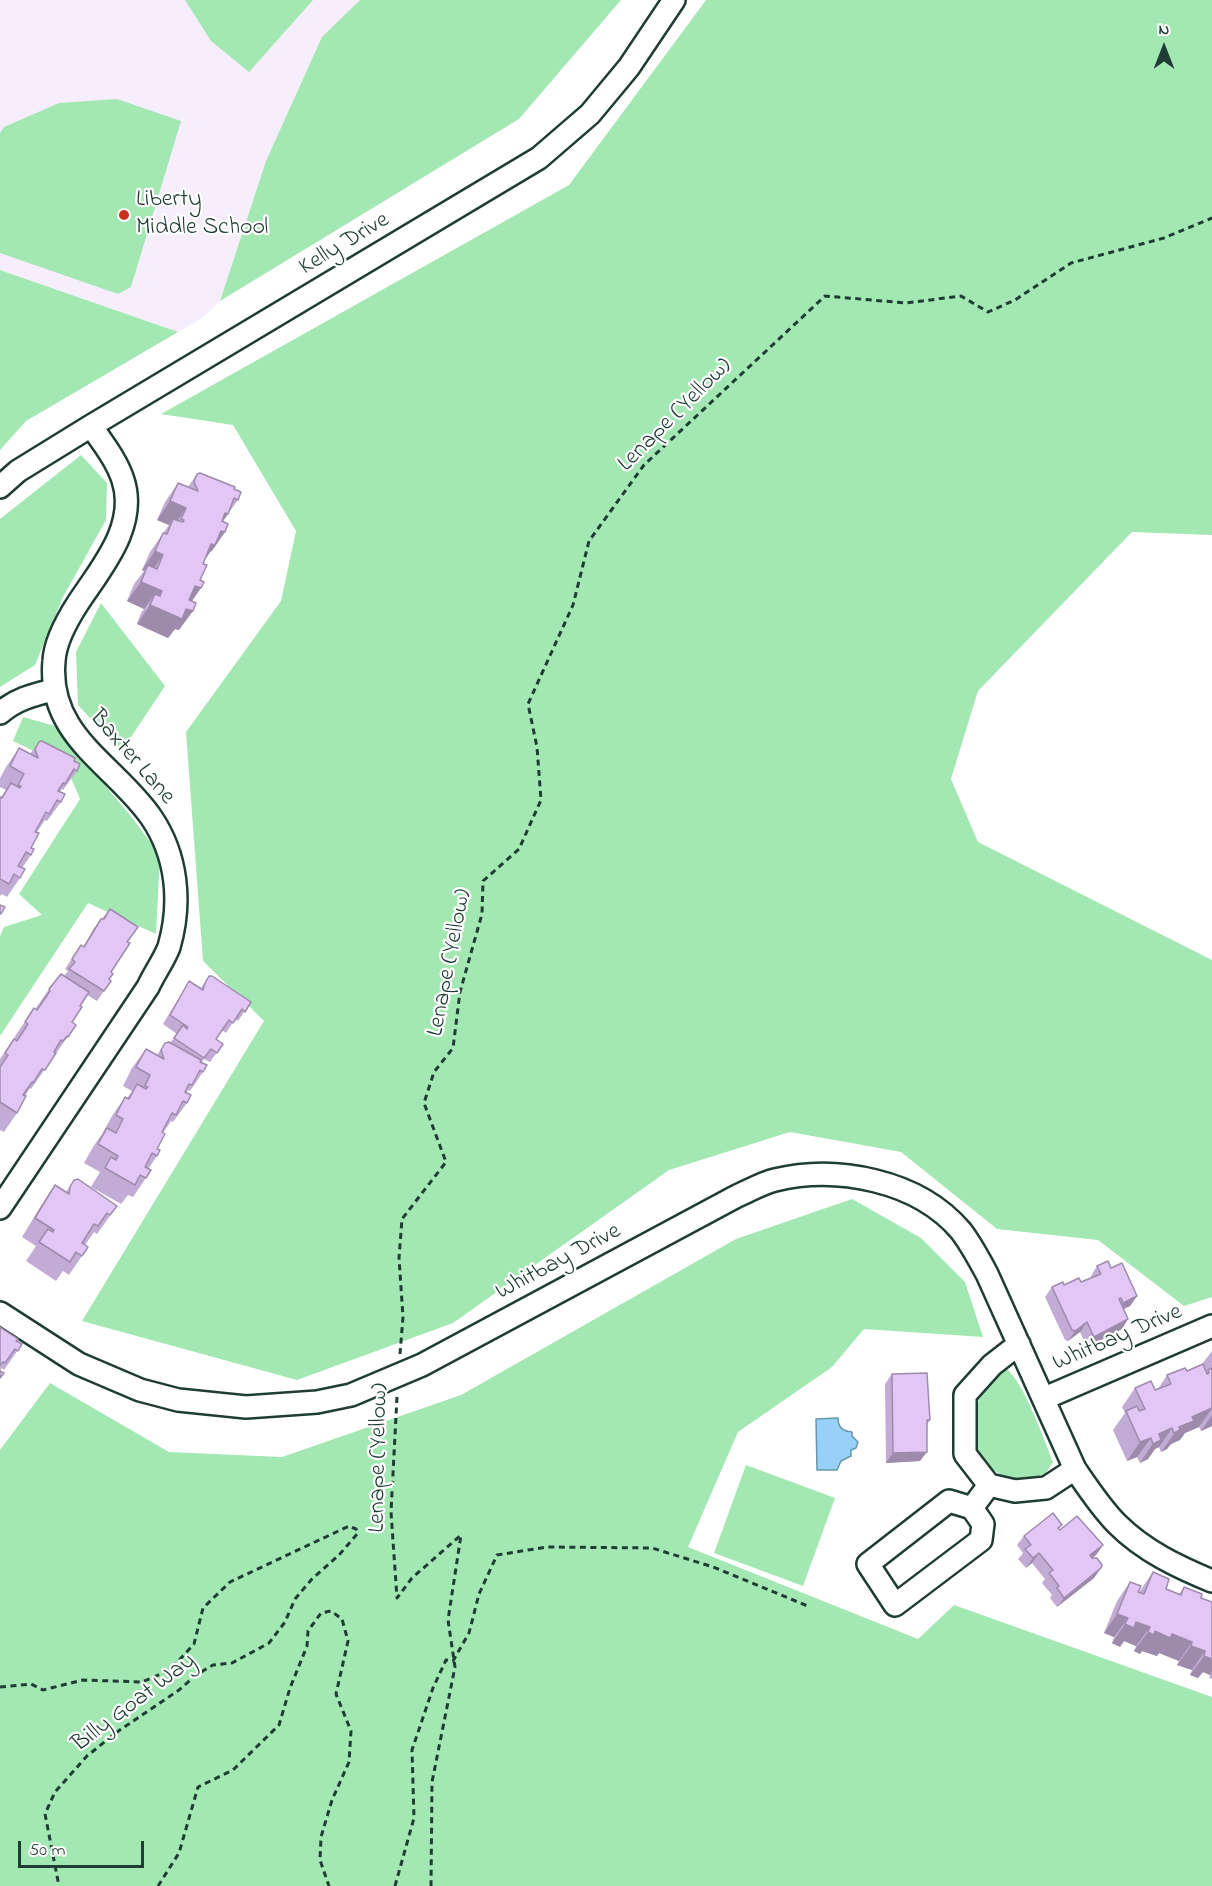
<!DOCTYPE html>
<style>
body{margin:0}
#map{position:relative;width:1212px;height:1886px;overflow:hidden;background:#fff;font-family:"Indie Flower",sans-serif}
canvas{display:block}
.north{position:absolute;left:1134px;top:18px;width:60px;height:60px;-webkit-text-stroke:4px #fff;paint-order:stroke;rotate:0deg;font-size:16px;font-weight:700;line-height:24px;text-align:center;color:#1f3d34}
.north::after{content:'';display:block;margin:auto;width:21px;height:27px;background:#1f3d34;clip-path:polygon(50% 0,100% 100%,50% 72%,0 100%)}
.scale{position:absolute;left:18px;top:1841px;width:126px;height:27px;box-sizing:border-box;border:3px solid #1f3d34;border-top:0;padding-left:8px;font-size:18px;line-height:21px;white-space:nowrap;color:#1f3d34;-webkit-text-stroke:4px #fff;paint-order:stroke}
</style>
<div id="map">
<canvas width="1212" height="1886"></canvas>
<div class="north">N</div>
<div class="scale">50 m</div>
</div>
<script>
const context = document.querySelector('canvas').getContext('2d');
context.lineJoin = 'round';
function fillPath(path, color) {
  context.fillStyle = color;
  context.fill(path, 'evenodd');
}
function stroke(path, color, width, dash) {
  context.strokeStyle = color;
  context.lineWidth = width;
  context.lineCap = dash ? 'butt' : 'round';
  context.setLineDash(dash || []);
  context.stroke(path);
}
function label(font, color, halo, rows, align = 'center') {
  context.font = font + ' "Indie Flower",sans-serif';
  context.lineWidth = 4.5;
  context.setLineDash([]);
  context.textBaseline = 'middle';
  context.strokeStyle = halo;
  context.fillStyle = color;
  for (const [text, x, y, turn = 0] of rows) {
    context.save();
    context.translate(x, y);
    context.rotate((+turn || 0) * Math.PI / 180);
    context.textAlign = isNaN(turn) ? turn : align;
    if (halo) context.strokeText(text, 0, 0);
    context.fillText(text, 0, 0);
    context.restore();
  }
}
const built = new Path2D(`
 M0,0H360L322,38L266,161L220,301L201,319L178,332L0,270Z`);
const green = new Path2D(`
 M185,0H313L249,72L211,41Z
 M360,0H621L519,119L220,301L266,161L322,37Z
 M706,0H1212V535L1132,532L978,691L951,779L978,842L1212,960V1297L1184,1306L1098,1240L997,1229L901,1152L790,1132L669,1170L453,1323L297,1380L82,1321L264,1021L203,961L186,732L281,601L296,531L233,425L161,414L569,185Z
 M117,99L181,121L131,287L118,294L0,253V133L4,127L59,103Z
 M0,270L178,332L26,421L0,450Z
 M81,455L107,483L106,520L63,597L35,665L0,687V519Z
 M101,603L165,686L121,752L78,705L76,652Z
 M23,717L55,726L130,815L160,855L156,934L88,903L0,1036V936L4,927L42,915L19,894L80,799L66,766L13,741Z
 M852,1199L921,1238L965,1282L983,1337L864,1329L832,1367L738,1432L688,1547L918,1639L954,1605L1212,1697V1886H0V1450L50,1383L169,1452L282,1457L461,1395L736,1239Z
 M1001,1366C1020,1370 1045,1442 1053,1462L1046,1473L1029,1480L1006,1477L989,1468L980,1455L974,1437L977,1406L984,1382Z
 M746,1465L835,1498L803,1586L714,1553Z`);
const water = new Path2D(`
 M838,1418C838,1428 843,1431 852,1432V1436L858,1442L856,1448L851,1450V1456L841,1461L837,1470H817L816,1419Z`);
const path = new Path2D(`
 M400,1354L403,1317L399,1258L402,1219L446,1162L424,1103L434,1072L453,1048L460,992L482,914L483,881L519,849L541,800L537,747L528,704L573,605L589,541L644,465L825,296L906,303L961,296L988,312L1015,300L1071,263L1164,238L1212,218
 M397,1397L391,1512L397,1598L412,1578L461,1535L448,1620L455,1667L432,1782L431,1886
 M0,1687L31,1684L43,1690L83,1680L142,1682L170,1670L194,1644L203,1608L230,1582L349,1526L356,1529L358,1533L339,1555L312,1579L295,1599L285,1622L269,1643L232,1663L213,1665L196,1675L179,1690L117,1732L87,1756L55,1792L45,1814L59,1886
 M158,1886L179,1853L198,1787L233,1770L279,1725L290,1688L307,1646L308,1631L321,1613L331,1611L342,1619L348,1641L336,1694L351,1731L349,1762L332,1800L321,1837L320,1860L329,1886
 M395,1886L414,1818L412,1750L433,1688L446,1660L453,1661L469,1633L479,1594L497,1555L547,1547L652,1548L713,1567L810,1607`);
const minor = new Path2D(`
 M0,487L18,471L91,426L539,158L590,114L629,67L674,0
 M0,713C16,699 33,695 53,690
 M0,1208L148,987C154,974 164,960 169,947C182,902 177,855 151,817C114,764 47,736 54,661C55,641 67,620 78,603C101,568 138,526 123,480C117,461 103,443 91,426
 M0,1313L79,1364L140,1390L178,1400L246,1407L317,1402L351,1395L422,1365L737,1196C749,1191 762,1183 775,1180C836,1165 918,1180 961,1231C971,1244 979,1259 987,1274L1075,1469C1088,1488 1101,1508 1117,1524C1144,1551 1178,1567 1212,1581
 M1019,1344L992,1365L965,1395V1454L989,1485L1015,1491L1046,1488L1075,1469
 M1045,1398L1212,1326
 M972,1508L983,1524L981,1540L895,1605L868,1564L949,1501L972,1508L989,1485`);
const wall = new Path2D(`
 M197,474L234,489L238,500L222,522L212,551H211L205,560L192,601L179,630L175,629L168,638L137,624L141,613L144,609L127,601L134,584L144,571L142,570L150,552L169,525L157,520L165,502L178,483L188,487Z
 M39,742L74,761L77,771L63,790L62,789L60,792L61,802L47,821L45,820L37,832L31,848V855L22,868L20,878L7,897L2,894L0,896V797H1L6,790L0,787V778L6,767L19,748L30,754Z
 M110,909L127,942L111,972L109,979L111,981L97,1001L87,995L80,1006L72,1022L76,1025L31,1089L30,1088L25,1096L17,1113L4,1132L0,1130V1059L34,1008L36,1009V1008L49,989L64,976L68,971L65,969L74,955L84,946L94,928Z
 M209,976L251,1002L238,1021L235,1019L226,1033L222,1030L216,1039L223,1044L210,1062L204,1059L202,1062L203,1072L190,1091L188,1090L186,1093L187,1103L173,1122L171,1121L163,1133L157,1149V1156L148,1169L146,1178L133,1197L128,1195L121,1204L91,1187L100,1172L84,1163L93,1147L102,1134L112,1116L125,1097L127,1098L132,1091L123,1086L132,1068L146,1049L157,1055L165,1043H170L177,1034L163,1024L183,991L189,981L201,988Z
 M74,1180L117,1206L97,1234L94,1232L85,1245L88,1247L69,1275L63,1271L56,1281L26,1261L36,1246L22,1237L42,1204L55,1185L66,1192Z
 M1097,1266L1111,1268L1137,1296L1130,1306L1124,1309L1128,1319L1122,1329L1087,1347L1080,1332L1068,1341L1065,1340L1045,1297L1052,1287L1081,1282L1091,1278V1276Z
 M0,1327L22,1344L4,1370L2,1368L0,1371Z
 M1212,1351V1426L1201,1431L1199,1427L1185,1433L1180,1440L1171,1444L1167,1449L1161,1452L1159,1447L1155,1449L1148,1459L1140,1463L1137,1457L1127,1461L1113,1430L1125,1413L1122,1407L1135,1388L1155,1390L1158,1389L1167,1375L1187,1371L1202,1364Z
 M892,1374L930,1420L927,1425L920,1461L886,1463L885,1384Z
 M1062,1525L1059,1529L1103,1545L1096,1555L1092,1558L1101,1568L1094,1578L1057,1607L1050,1598L1052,1595L1042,1583L1045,1579L1032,1563L1026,1568L1018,1559L1023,1553L1017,1545L1024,1536Z
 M1153,1572L1166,1589L1179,1594L1184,1587L1201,1598L1212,1602V1679L1209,1678L1210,1675L1203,1672L1198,1678L1190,1675L1192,1670L1177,1665L1179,1661L1159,1653L1157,1656L1142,1651L1140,1654L1134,1651L1136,1646L1124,1641L1120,1647L1112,1643L1114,1637L1104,1633L1117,1601L1130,1582L1139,1592Z`);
const shadedWall = new Path2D(`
 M170,501L186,508L173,527V519L169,525L157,520Z
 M225,513L228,514L215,533Z
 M221,531L225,532L212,551H211L201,564L198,563Z
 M155,551L163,555L150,574L148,565L144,571L142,570Z
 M141,582L162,591L152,606L186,609L193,611L179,630L175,629L168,638L137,624L150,605L155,594L144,609L127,601Z
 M195,586L201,588L188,607L182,605Z
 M1137,1296L1130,1306L1116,1312L1123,1303Z
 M1128,1319L1122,1329L1087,1347L1094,1337Z
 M1087,1322L1080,1332L1068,1341L1075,1331Z
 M1212,1408L1199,1427L1185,1433L1180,1440L1171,1444L1167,1449L1161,1452L1179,1427L1192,1417Z
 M1212,1415V1426L1201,1431Z
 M1172,1428L1159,1447L1155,1449L1148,1459L1140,1463L1159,1434Z
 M1151,1438L1137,1457L1127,1461L1140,1442Z
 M927,1452L920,1461L886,1463L893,1453Z
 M1103,1545L1096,1555L1083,1565L1090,1555Z
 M1039,1553L1032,1563L1026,1568L1033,1558Z
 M1101,1568L1094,1578L1057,1607L1064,1598Z
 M1117,1614L1128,1618L1114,1637L1104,1633Z
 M1136,1622L1150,1627L1136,1646L1124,1641L1120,1647L1112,1643L1125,1624Z
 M1155,1631L1172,1634L1192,1642L1179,1661L1159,1653L1157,1656L1142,1651L1140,1654L1134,1651L1148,1632Z
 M1191,1646L1205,1651L1192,1670L1177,1665Z
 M1212,1655V1672L1210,1675L1203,1672L1198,1678L1190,1675L1204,1656Z`);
const building = new Path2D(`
 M200,473L235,487L234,489L241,492L238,500L234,498L228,514L225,513L222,521L228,524L225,532L221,531L215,545L211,544L203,564L207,565L200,580L204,582L201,588L195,586L189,600L196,603L193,611L186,609L182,619L150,605L155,594L160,596L162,591L141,582L148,565L157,569L163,555L155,551L163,533L167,534L173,519L183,522L184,520L181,519L186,508L170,501L178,483L198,491L194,482L197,474Z
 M42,741L75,758L74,761L80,764L77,771L74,769L65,784L63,783L58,791L65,794L61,802L57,800L49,814L46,812L35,832L39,833L31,848L34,849L31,855L26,852L18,866L25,869L20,878L14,874L9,884L0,879V797L2,798L11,783L20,788L21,786L18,785L24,774L10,766L19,748L38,758L35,749L39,742Z
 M0,905L5,907L1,914H0Z
 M110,909L138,927L127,942L130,943L111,972L113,974L109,979L111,981L104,991L69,969L75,962L72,959L81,945L84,947L101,919H104Z
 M61,974L89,992L80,1006L82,1007L72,1022L76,1025L68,1037L67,1036L63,1041L61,1040L54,1052L56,1053L45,1070L42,1069L33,1083L32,1082L23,1095L26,1096L17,1113L0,1102V1067L8,1055L5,1053L14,1039L17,1041L28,1024L25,1022L34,1008L37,1010L50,991L49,989Z
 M209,976H212L251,1002L245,1012L242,1009L233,1023L229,1020L216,1039L223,1044L217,1053L211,1049L204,1058L174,1038L183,1025L187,1029L188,1027L170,1015L189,981L203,990L205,983Z
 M169,1042L201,1060L200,1062L207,1065L203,1072L200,1070L192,1085L189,1084L185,1092L191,1095L187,1103L183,1101L176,1115L172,1113L162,1132L165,1134L157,1149L160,1150L157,1156L152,1153L145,1167L151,1170L146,1178L140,1175L135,1185L105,1168L111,1157L116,1160L118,1156L98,1144L107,1128L116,1133L123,1119L116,1115L125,1097L129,1099L137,1084L146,1089L148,1087L145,1086L150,1075L136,1067L146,1049L164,1059L161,1050L165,1043Z
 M78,1179L117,1206L110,1215L107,1213L98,1226L94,1224L82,1243L88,1247L82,1256L76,1252L70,1262L39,1242L48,1229L53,1232L54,1230L35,1218L55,1185L69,1194L70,1187L74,1180Z
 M1108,1261L1111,1268L1122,1263L1137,1296L1123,1303L1121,1298L1119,1299L1128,1319L1094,1337L1087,1322L1075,1331L1072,1330L1052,1287L1063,1282L1064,1285L1079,1278L1081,1282L1101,1274L1097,1266Z
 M0,1327L18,1339L16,1341L22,1344L18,1351L15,1349L5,1363L3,1362L0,1365Z
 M1203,1364L1207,1374L1209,1373L1208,1370L1212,1368V1408L1192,1417L1194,1421L1179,1427L1180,1430L1174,1433L1172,1428L1159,1434L1161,1440L1153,1444L1151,1438L1140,1442L1126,1411L1137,1406L1139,1411L1145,1409L1135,1388L1151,1381L1155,1390L1171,1384L1167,1375L1185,1368L1187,1371Z
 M0,1371L4,1373L0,1378Z
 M927,1373L930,1420H927V1452L893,1453L892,1374Z
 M1053,1513L1062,1525L1058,1528L1060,1530L1077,1516L1103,1545L1090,1555L1092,1558H1097L1102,1565L1101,1568L1064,1598L1057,1588L1059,1586L1049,1573L1053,1570L1039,1553L1033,1558L1025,1549L1031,1545L1024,1536Z
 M1153,1572L1169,1579L1166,1589L1181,1595L1184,1587L1202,1594L1201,1598L1212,1602V1659L1204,1656L1205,1651L1191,1646L1192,1642L1172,1634L1170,1638L1155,1631L1154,1635L1148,1632L1150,1627L1136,1622L1134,1628L1125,1624L1128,1618L1117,1614L1130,1582L1141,1586L1138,1592L1144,1594Z`);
const markers = [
 [124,215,6,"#c8321e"]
];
const poiNames = [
 ["Liberty",136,201],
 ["Middle School",136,229]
];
const streetNames = [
 ["Kelly Drive",345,245,-31],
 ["Lenape (Yellow)",676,416,-45],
 ["Baxter Lane",131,758,49],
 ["Lenape (Yellow)",451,963,-79],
 ["Whitbay Drive",559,1263,-28],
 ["Whitbay Drive",1118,1339,-23],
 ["Lenape (Yellow)",380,1458,-89],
 ["Billy Goat Way",135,1704,-37]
];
fillPath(built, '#f6eefc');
fillPath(green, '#a3e7b2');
fillPath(water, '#98d1f8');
stroke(water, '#6896aa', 1.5);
stroke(minor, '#1f3d34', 26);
stroke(path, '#1f3d34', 3, [6, 4.5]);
stroke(minor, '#fff', 21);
fillPath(wall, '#c2abd4');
fillPath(shadedWall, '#9e8bac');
fillPath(building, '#e2c7f6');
stroke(building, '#9e8bac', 1.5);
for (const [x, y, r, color] of markers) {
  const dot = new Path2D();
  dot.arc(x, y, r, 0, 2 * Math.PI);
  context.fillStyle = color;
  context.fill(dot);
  stroke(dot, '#fff', 2);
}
label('24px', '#1f3d34', '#fff', poiNames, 'left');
label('24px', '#1f3d34', '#fff', streetNames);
</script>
